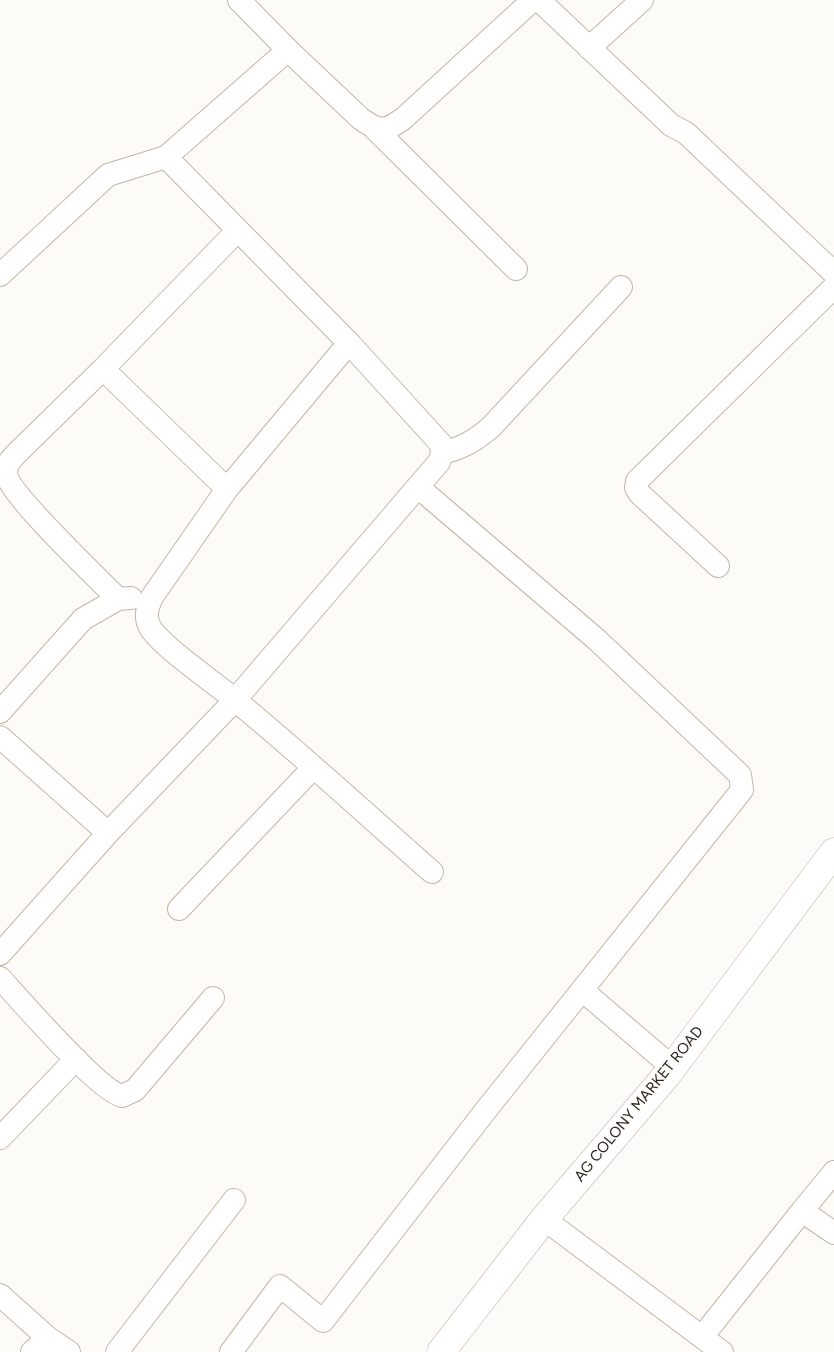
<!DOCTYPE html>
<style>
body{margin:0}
canvas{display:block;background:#fdfbf8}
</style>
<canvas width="834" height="1352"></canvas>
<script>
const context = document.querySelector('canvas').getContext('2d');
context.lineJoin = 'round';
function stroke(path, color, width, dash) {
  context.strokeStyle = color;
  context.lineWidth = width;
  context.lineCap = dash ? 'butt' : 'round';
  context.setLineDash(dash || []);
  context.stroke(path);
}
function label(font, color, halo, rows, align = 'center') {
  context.font = font + ' Figtree,sans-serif';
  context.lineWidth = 4;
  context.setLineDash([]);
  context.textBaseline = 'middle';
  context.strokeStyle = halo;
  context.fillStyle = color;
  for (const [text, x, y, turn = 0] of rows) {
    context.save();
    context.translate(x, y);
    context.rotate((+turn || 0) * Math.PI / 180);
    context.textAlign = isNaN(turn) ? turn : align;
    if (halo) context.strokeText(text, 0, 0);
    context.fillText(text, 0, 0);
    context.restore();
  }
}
const minor = new Path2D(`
 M539,0L671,125L686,133L834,273
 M589,48L642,0
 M288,50L361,119C380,132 385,132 404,118L533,0
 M375,129L516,269
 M166,157L349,343L227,489L152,597C147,608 144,618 151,629C166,650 213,681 235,700C302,755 366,814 432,872
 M0,275L108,175L166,157L288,50L239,0
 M103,369L227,489
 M442,453C462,448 475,441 491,427L621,287
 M718,566L640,494L636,488L637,481L834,287
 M118,599C100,580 6,492 6,472C6,464 12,458 17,453L103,369L238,230
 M0,712L83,619L118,599L131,598
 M0,737L108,833
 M179,909L313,768
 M0,954L108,833L235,700L439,462L442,453L441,444L349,343
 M0,978C21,1001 99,1091 122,1096L135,1090L213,998
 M582,990L672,1067
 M0,1138L76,1059
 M802,1211L834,1172
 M544,1219L722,1352
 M0,1295L48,1338L32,1352
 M702,1337L802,1211L834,1233
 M48,1338L69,1352
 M117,1352L234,1200
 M231,1352L280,1286L323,1321L486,1110L742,790L740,775L596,639L418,487`);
const tertiary = new Path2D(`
 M441,1352L544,1219L666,1076L834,852`);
const streetNames = [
 ["AG COLONY MARKET ROAD",639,1104,-51]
];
stroke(minor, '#c3b6a8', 24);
stroke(tertiary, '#c3b6a8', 29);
stroke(minor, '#fff', 22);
stroke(tertiary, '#fff', 28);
label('15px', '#29241f', '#fdfbf8', streetNames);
</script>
